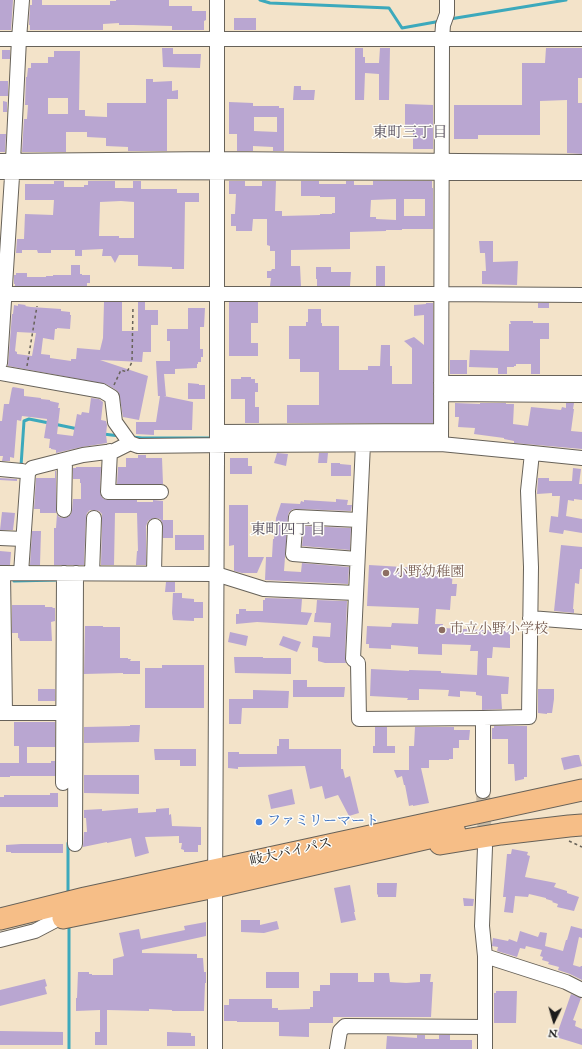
<!DOCTYPE html>
<meta charset="utf-8">
<style>
body{margin:0}
#map{position:relative;width:582px;height:1049px;overflow:hidden;background:#f3e3c9;font-family:"IM FELL English",serif}
canvas{display:block}
.north{position:absolute;left:534px;top:1001px;width:40px;height:40px;-webkit-text-stroke:3px #fdfcf7;paint-order:stroke;rotate:185deg;font-size:11px;font-weight:700;line-height:16px;text-align:center;color:#1c1c1c}
.north::after{content:'';display:block;margin:auto;width:14px;height:18px;background:#1c1c1c;clip-path:polygon(50% 0,100% 100%,50% 72%,0 100%)}
</style>
<div id="map">
<canvas width="582" height="1049"></canvas>
<div class="north">N</div>
</div>
<script>
const context = document.querySelector('canvas').getContext('2d');
context.lineJoin = 'round';
function stroke(path, color, width, dash) {
  context.strokeStyle = color;
  context.lineWidth = width;
  context.lineCap = dash ? 'butt' : 'round';
  context.setLineDash(dash || []);
  context.stroke(path);
}
function fillPath(path, color) {
  context.fillStyle = color;
  context.fill(path, 'evenodd');
}
function label(font, color, halo, rows, align = 'center') {
  context.font = font + ' "IM FELL English","Noto Serif JP",serif';
  context.lineWidth = 3;
  context.setLineDash([]);
  context.textBaseline = 'middle';
  context.strokeStyle = halo;
  context.fillStyle = color;
  for (const [text, x, y, turn = 0] of rows) {
    context.save();
    context.translate(x, y);
    context.rotate((+turn || 0) * Math.PI / 180);
    context.textAlign = isNaN(turn) ? turn : align;
    if (halo) context.strokeText(text, 0, 0);
    context.fillText(text, 0, 0);
    context.restore();
  }
}
const stream = new Path2D(`
 M260,0L270,3L389,8L402,28L441,21
 M450,19L566,0
 M54,424L78,429
 M103,434L120,436
 M131,437L142,438H213
 M21,466L24,421L29,419L49,423
 M14,578V581L58,580
 M68,843V895
 M69,1049V925`);
const building = new Path2D(`
 M0,0H13L11,30H0Z
 M32,0H42V5H110V1H116V0H169V6H192V11H206V20L204,21V30H172V26L133,25H119V23L103,24V30H30V25H29L30,5H32Z
 M234,18H256V30H234Z
 M162,48H173V54H201L200,68L163,67Z
 M355,48H363V57H365V63H379L380,48H390L389,100H379V74L365,73L364,100H355Z
 M546,48H582V78H578V103H582V154L567,153V100L540,101V135H478V139H454V105H522V63H545Z
 M2,50H10V59H2Z
 M54,51H80L79,110H85V116L107,117V103H146V79H153V82L172,81V91L178,90V99H167V151H128V147L106,146V138L87,137V132H66V152H22L24,119H27L28,105H25L26,77H27L28,68H31V63H48V57H54ZM48,98H68V114H48Z
 M0,81H8V96H0Z
 M294,86H301V90H315L314,100H293Z
 M3,101L7,102V112H3Z
 M229,102L253,103V106H279V108H284V151H273V147L253,146V151H237V134H229ZM254,117H277V132L254,131Z
 M405,104L433,105V149H413V129H405Z
 M0,134H6L5,152H0Z
 M54,181H64V187H84V185H88V181H115V188H133V181H141V189H177V193H199V202H185L184,269H172V267L138,266V255H119L115,263L111,256H102L103,249L82,250V256H75V250H51V253H38L37,250H22V253H16L17,239H24L25,214L53,215L54,200H25V184H54ZM121,201L134,202V238H119V236H99L100,202Z
 M229,181H245V186H262V181H276L275,211H282V216L320,215V214H332V213H335V197H320V196H301V181H319V184H346V181H354V185H373V181H432V188H433V229H402V230H386V231L350,232V249L291,250V266H300L301,286H270L271,278H267V271H271L272,269H275V251H270V246L267,245V219H253L252,231H236V226H231V214H235L236,194H229ZM396,199V220L376,219V217H370L371,200ZM404,199H425V216H404Z
 M479,241H493V262L518,261L517,285L482,284V271H486L485,253H480Z
 M71,265H80V274H82V275H90V283H87V286H15V284H14V275H16V273H27V277H46V276H53V275H71Z
 M376,266H385V286H376Z
 M316,267H331V272H351L350,286H317V279H316Z
 M104,302H122V331H138V302H145V310H158V325H151V352H143L142,362L100,360L148,376L139,420L123,417L119,393L116,390L106,384L8,366L12,314H13L14,305L18,306V304L26,305L25,306L31,307L61,309V311L70,312V315H71L70,329L57,328V329H55L54,340L43,338L41,354L50,355V358L71,361V359H76L77,348L100,350L103,338ZM17,332L36,333L32,356L17,354V352L15,351Z
 M229,302H258V323H251V343H258V356H229Z
 M426,303H433V423H287V405H319V372H300V359H289V326H306V322H308V309H321V323H322V326H339V370H368V366H380L381,345H390V366H392V384H412V348L404,341L414,337L424,345V315L414,316V305L426,304Z
 M538,303H549V308H538Z
 M188,308H205L204,327H200V349H203V357H201V362H198V364H197V368L175,369V374H164L166,396H164L193,402L192,430H154V435L136,434V422H156L160,396H158L156,361H170V341H167V329H188Z
 M510,321H533V323H549V339H540V374H531V364H516V366H514V367H507V374H498V368L469,367L470,350L509,351V324H511Z
 M450,360H467V374H450Z
 M241,377H251V379H255V383H258V392H255V407H259V423H245V399H231V379H241Z
 M188,383L199,384V385H205V399H188Z
 M13,387L24,389V396L41,398V399L50,400V401L59,403L58,408H60L57,434L73,436L77,414L81,415L82,412L89,413L91,398L99,399L103,402L101,420L106,421L107,425L106,435L107,443L82,447L56,453V450L51,449V448H49L50,439L44,438L47,419L22,416L21,421L17,420L14,458L10,457V461H2L3,456H0V421H2L4,404H9L12,388Z
 M455,403L480,404V403H506V404H514L513,424L528,426L531,407L561,410L562,407L566,408V403H574L573,409H574L571,431L582,432V449L514,443V441L504,439V438L474,434L475,428L458,427L459,417H455Z
 M277,453L288,454L286,466L274,463Z
 M319,453H328L327,463H318Z
 M138,455H146V458H162L163,484H117L118,467H126V458H138Z
 M230,458H248V466H252V474H230Z
 M331,463H340V464L351,465V476H331Z
 M76,467H101L100,492L101,496L104,499L108,500H137V502H153V500L163,501V520H173V538H163V526L162,522L160,519L155,518L151,519L148,521L146,526V565H136L137,551H138L137,513H115L114,565H101L102,518V514L99,511L94,510H90L87,513L86,517L84,565H54V528H56L57,514L59,517L63,518L68,517L71,514L72,511L73,499H81V483H80V479H73V468H76Z
 M573,468L581,469L579,484H582V500L574,499V501L568,500L566,516L582,519V533L564,530L563,534L549,532L551,516L558,517L560,496H552V493L537,494L538,478H549V481H572Z
 M55,471H56V513H40V509H34L36,478H55Z
 M0,478L17,479V481L0,480Z
 M336,499L348,500L347,505H352L351,511L296,509H293L289,512L288,516L284,571L301,572L302,563L349,567L348,584L265,580L266,557H272L273,539H274L276,518L281,503L300,504L301,501L304,502V500L336,502Z
 M229,505H248V557H264L257,573H242L234,571V545L229,546Z
 M2,512L15,513L13,530H0Z
 M304,526L351,528L350,550L302,546Z
 M32,531H41L40,565H30Z
 M175,535H204V550H175Z
 M561,545L582,547V569H580L579,584L575,583L573,609H574V613L554,611Z
 M0,551L11,552L10,565H0Z
 M369,565L453,570L452,584H457L456,596H451L450,610L436,609L435,624H443L442,628L510,631V648L493,647L492,658H487V675L509,677L508,694H501L502,709L482,710V696L476,695V692L460,691V697L448,696L449,690L419,689V700H407L408,698L370,696L371,669L409,671V670L441,671V673L477,675L478,651H470L471,645L442,644V655L418,654V647L391,645V649L369,648V644H366L367,626L391,627L392,623L418,624L419,608L367,606Z
 M166,582H175V592H165Z
 M173,593H182V598L194,599V602H203V618H194V621L173,620L172,613Z
 M265,598L302,599L301,612L312,613L307,625L257,622L236,624V614H239V609H246V611H263V600H265Z
 M317,600L347,601L345,659L346,663H325L318,661V648L312,647L313,636L330,637L331,623L314,622L315,613H316Z
 M12,605H45V607H53L52,608H55V621L51,622L52,641H20L19,638H18V633H12Z
 M85,626H103V627H120V658H128V659H131L130,661H140V674H123V673L84,674Z
 M230,632L248,636L246,646L228,642Z
 M283,636L301,642L297,652L279,645Z
 M234,657H263V658H291V674L235,673Z
 M162,665H204V708H145V668H162Z
 M293,680H307V687H345L344,697H293Z
 M38,689H55V701H38Z
 M538,689H554V699L552,713H547V714L538,713Z
 M253,690L289,691L288,708H242L241,724H229V699H253Z
 M14,722H55V747H27V763H51V761H55V776H10V777H0V763H19V746H14Z
 M130,725H140L139,742L84,743V727L130,726Z
 M494,726H527V777H524V779L515,781L514,764H508V739H492V728H494Z
 M375,727H387V746H395V753H373V746H375Z
 M415,727H454V730H470L469,740H459V748H453V759H449V760H429V768H421L429,803L413,806V805L409,806L405,785H404L402,776L397,778L394,770H409V746H414Z
 M279,739H289V749H341V769H343L345,778L350,776L359,813L349,816L338,795L325,799L322,786L310,789L305,766L238,767V769L228,768V752H239V754H277V746H279Z
 M154,749H196V766H180V760H155Z
 M575,755H579L582,766L564,770L561,758Z
 M84,775H139V794L84,793Z
 M292,789L295,804L271,809L268,795Z
 M50,793H58V807H0V797H4V795H50Z
 M138,808V813L156,812V809L169,808V815L171,814L172,826L201,827V845H198V852H184V850L181,849L182,843H179V836L145,837L149,853L135,857L131,838L107,843V842L83,847L84,832H87L86,818H84V810L102,809V811Z
 M21,844H63V853H11V852H6V845Z
 M512,849L528,852L527,855L530,856L525,877L556,883L554,887L567,891V893L579,897L574,911L557,907L558,904L552,902L553,901L546,899V898L529,894L528,897L515,896L513,913L504,912L506,897H503L506,865L507,854H511Z
 M377,883H397L396,897H378V895L377,894Z
 M350,885L355,912H354L356,920L341,923L334,888Z
 M463,898L474,899L473,906H464Z
 M241,920H260V925L277,921L279,929L264,933L241,932Z
 M206,922V936L142,950V953L197,954V958H203L204,972H206V983H205L204,1011H172V1010L149,1009V1011L107,1010V1045H95V1032H100V1010L76,1011V998H77L78,972H89V974H92V975H113V959L124,956L119,933L139,929L141,939L185,930L184,926Z
 M571,926L582,929V938L579,937L573,965L580,967L581,966H582V980L570,974L558,970L559,967L548,964L549,962L542,960L543,957L540,956L542,950L526,946L525,949L520,948L517,957L497,951L498,947L492,946L493,938L508,941L509,939L517,942L520,931L538,937L540,932L547,933L545,946L563,951L566,940H567Z
 M266,972H299V988H266Z
 M330,973H358V982H374V973H389L390,982L406,983L420,982V974H431L430,982H433L431,1017H333V1023H309V1037L279,1036V1022H237V1021H224V1005H229V999H272V1008H278V1010L310,1009V1007H313V991H320V985H330Z
 M45,979L47,986L45,987L47,994L0,1006V990Z
 M496,991H517L516,1023H494V993H496Z
 M571,994L581,998L573,1020L576,1021L575,1026L582,1029V1045L556,1037Z
 M0,1031L63,1032V1045H0Z
 M167,1032L191,1033V1036H195V1046H167Z
 M417,1035H425V1039H439V1035H450V1040H472V1049H386L387,1036L417,1038Z`);
const minorTunnel = new Path2D(`
 M483,791L485,844`);
const path = new Path2D(`
 M27,366L37,306
 M114,385L121,370L127,372L132,362L133,306
 M569,841L582,847`);
const minor = new Path2D(`
 M0,39H582
 M0,161L217,159L582,162
 M0,172L582,173
 M0,294H441L582,295
 M0,363L13,161L19,39L22,0
 M0,373L102,391L112,397L115,422L130,443L138,446L226,445L441,444L523,452L582,458
 M441,383H582
 M441,394L582,395
 M217,432L441,431
 M363,444L353,659L358,663L359,719L483,718L529,717L531,567L528,491L532,453
 M441,444L442,39L443,25L447,14V0
 M110,451L108,492H161
 M0,469L22,471L28,473
 M64,510L65,460
 M0,538L23,539
 M357,559L293,554L296,517L359,520
 M0,573L216,574L264,589L356,593
 M3,573L5,713
 M21,573L28,473L32,468L83,455L114,451L130,443
 M92,573L94,518
 M154,573L155,526
 M530,618L582,622
 M0,713H71
 M483,718V791
 M63,783L64,573
 M75,844L76,573
 M0,940L35,931L56,920
 M485,956L566,982L582,990
 M215,1049V902L217,459V0
 M337,1049L340,1031L345,1026L485,1027
 M485,1049V956L482,926L485,847`);
const highway = new Path2D(`
 M440,844L501,834L569,826L582,825
 M63,918L215,887L455,832
 M0,919L85,898L582,790`);
const markers = [
 [386,573,4,"#8d6e63"],
 [442,630,4,"#8d6e63"],
 [259,822,4,"#3f7fe0"]
];
const educationNames = [
 ["小野幼稚園",394,573],
 ["市立小野小学校",450,630]
];
const shopNames = [
 ["ファミリーマート",267,822]
];
const streetNames = [
 ["岐大バイパス",291,853,-13]
];
const neighbourhoodNames = [
 ["東町三丁目",410,134],
 ["東町四丁目",288,531]
];
stroke(stream, '#3ca9bc', 3);
fillPath(building, '#b9a6d1');
stroke(minorTunnel, '#c8bba6', 14, [14, 7]);
stroke(minor, '#676259', 16);
stroke(highway, '#676259', 23);
stroke(path, '#676259', 1.5, [3, 3]);
stroke(minor, '#fff', 14);
stroke(highway, '#f6be87', 21);
for (const [x, y, r, color] of markers) {
  const dot = new Path2D();
  dot.arc(x, y, r, 0, 2 * Math.PI);
  context.fillStyle = color;
  context.fill(dot);
  stroke(dot, '#fdfcf7', 1.5);
}
label('14px', '#785e54', '#fdfcf7', educationNames, 'left');
label('14px', '#366cbe', '#fdfcf7', shopNames, 'left');
label('14px', '#1c1c1c', '#fdfcf7', streetNames);
label('15px', '#534c5b', '#fdfcf7', neighbourhoodNames);
</script>
